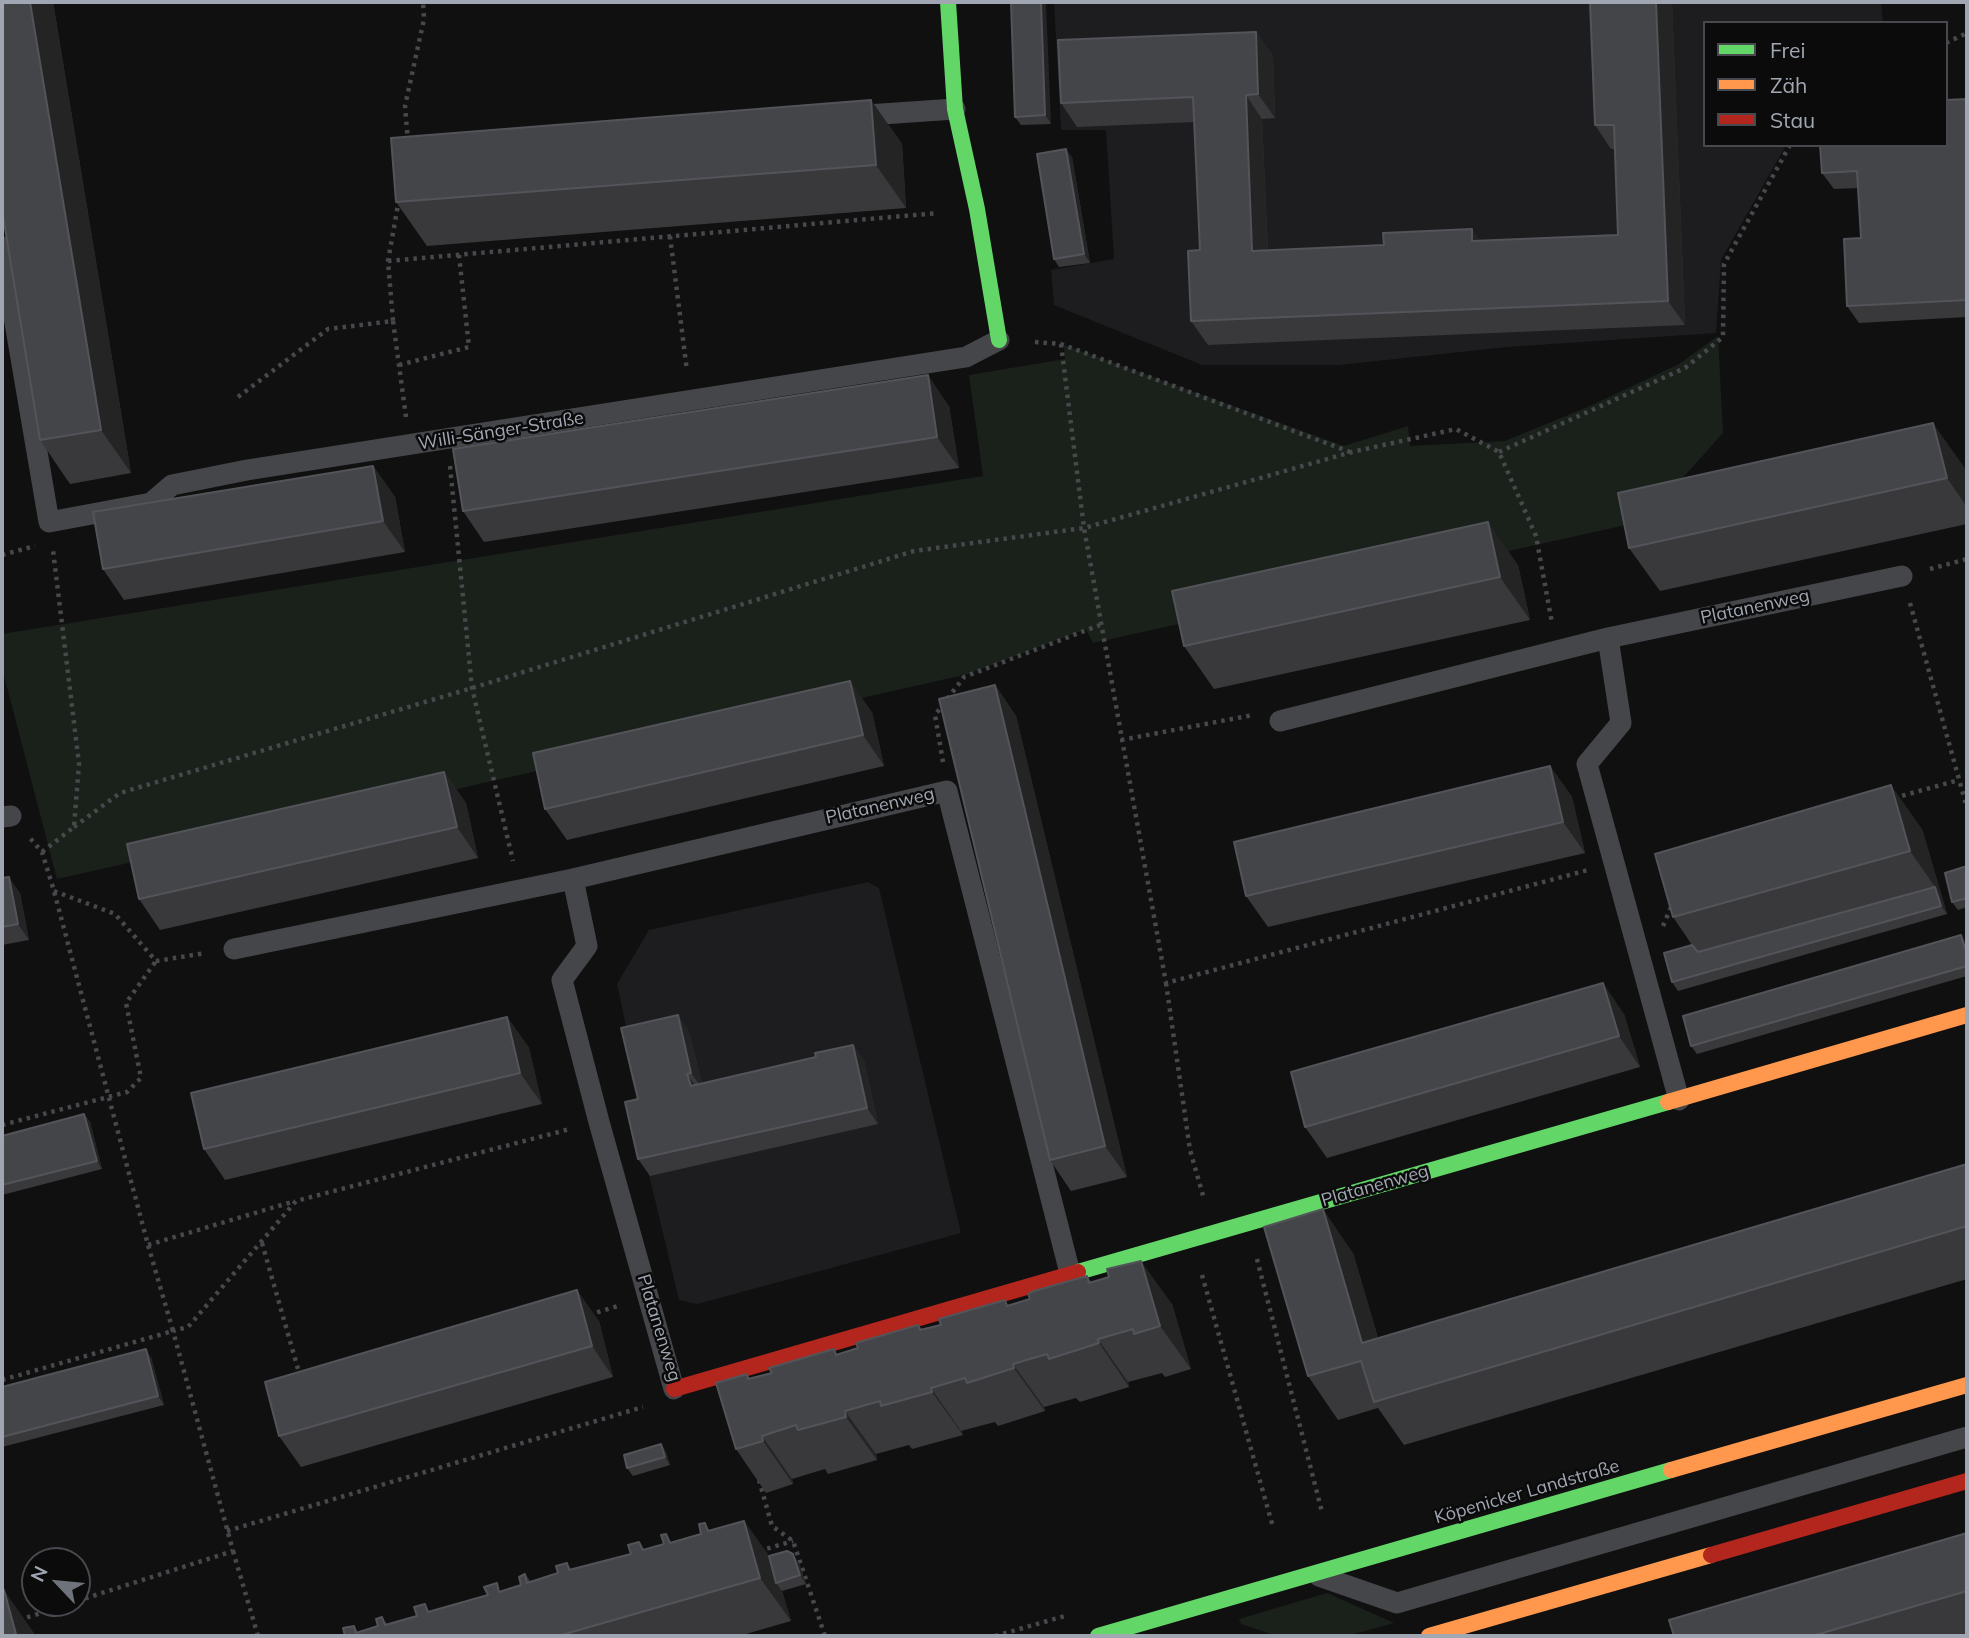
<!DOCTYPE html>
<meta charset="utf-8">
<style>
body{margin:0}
#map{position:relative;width:1969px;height:1638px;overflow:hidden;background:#101011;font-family:Mulish,sans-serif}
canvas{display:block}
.frame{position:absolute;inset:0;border:4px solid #a1a7b2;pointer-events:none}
.legend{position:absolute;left:1703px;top:21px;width:245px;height:126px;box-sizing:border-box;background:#0b0b0c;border:2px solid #47494e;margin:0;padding:9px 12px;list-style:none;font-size:21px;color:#a1a7b2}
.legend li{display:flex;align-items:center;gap:14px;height:35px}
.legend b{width:35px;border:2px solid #47494e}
.north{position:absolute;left:21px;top:1547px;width:70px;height:70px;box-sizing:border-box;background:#0b0b0c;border:2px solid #47494e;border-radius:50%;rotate:296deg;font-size:19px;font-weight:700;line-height:28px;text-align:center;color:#a1a7b2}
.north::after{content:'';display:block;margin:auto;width:24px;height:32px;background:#6e727a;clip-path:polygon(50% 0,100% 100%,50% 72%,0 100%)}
</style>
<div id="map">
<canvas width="1969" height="1638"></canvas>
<div class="frame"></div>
<ul class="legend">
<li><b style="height:9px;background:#63d668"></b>Frei</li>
<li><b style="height:9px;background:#ff974d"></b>Zäh</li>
<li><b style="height:9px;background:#b3261e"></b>Stau</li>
</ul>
<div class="north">N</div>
</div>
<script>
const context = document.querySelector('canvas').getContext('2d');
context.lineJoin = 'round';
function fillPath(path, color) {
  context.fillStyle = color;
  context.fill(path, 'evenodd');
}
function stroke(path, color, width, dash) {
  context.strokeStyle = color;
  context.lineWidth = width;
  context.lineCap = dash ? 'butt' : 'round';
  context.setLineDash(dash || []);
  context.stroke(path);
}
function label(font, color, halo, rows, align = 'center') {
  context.font = font + ' Mulish,sans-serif';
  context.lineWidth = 5;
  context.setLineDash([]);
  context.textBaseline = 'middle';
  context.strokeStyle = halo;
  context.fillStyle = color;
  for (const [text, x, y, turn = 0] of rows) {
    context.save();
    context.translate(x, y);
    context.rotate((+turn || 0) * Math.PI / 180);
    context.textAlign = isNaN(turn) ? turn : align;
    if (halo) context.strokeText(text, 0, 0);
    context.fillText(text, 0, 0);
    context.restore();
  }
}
const built = new Path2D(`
 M1054,2H1881L1883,23H1705V145H1786L1721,260L1716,333L1507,347L1339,365H1202L1054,305L1051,270L1114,259L1106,130H1061Z
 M868,882L879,888L961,1233L697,1304L679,1300L634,1112L644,1111L617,984L649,930Z`);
const green = new Path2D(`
 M1718,336L1723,433L1644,521L1093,643L1086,629L968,674L57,879L2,668V634L983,476L969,375L1065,359L1064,345L1344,446L1408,426L1410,446L1505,441L1590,406L1679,364Z
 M1327,1593L1394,1623L1347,1636H1277L1241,1624L1239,1619Z`);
const path = new Path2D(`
 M1946,43L1967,33
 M408,142L405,106L424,19L423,2
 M670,236L687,371
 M388,261L938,213
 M393,321L406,417
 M1035,342L1061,344L1350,452
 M1061,344L1084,528L1166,983L1588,870
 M399,365L469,347L459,255
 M238,397L328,329L393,321L388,261L399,199
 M1499,452L1685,368L1723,337L1724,264L1790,145
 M450,466L472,688L513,861
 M2,555L35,546
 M1930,569L1967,559
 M1910,603L1967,808
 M1121,740L1253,715
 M943,762L935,715L964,677L1100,625
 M1894,798L1959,780
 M74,827L120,793L472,688L914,551L1084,528L1352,452L1456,429L1499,452L1536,536L1552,623
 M42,852L74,827L79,764L53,550
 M54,891L115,914L156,961L206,953
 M1663,926L1672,905
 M1166,983L1190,1150L1204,1199
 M2,1125L127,1092L141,1078L126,1003L156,961
 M262,1243L300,1376
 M148,1245L295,1201
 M1257,1259L1322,1512
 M1202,1275L1273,1527
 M589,1315L621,1305
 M2,1380L173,1331L148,1245L54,891L42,852L30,838
 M759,1480L772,1526L793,1541L825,1636
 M227,1531L643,1407
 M233,1551L258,1636
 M759,1551L793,1541
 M77,1601L233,1551L173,1331L188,1327L296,1201L570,1129
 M19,1620L72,1603
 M995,1636L1065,1616`);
const lane = new Path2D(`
 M852,116L955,109
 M2,247L49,522L151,503L172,485L247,470L966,357L999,340
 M1608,638L1621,723L1587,764L1679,1100
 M1280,721L1608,638L1902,576
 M2,817L11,816
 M573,879L587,946L562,980L599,1122L674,1389
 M234,949L573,879L947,791L1070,1273
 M1319,1576L1397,1603L1967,1437`);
const fast = new Path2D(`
 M948,2L955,109L977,209L999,340
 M1078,1272L1668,1102
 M1098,1636L1671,1470`);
const slow = new Path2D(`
 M1668,1102L1967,1015
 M1671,1470L1967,1385
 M1429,1636L1711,1555`);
const jam = new Path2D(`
 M674,1389L1078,1272
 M1711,1555L1967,1481`);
const wall = new Path2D(`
 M2,2H53L131,473L70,484L40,440Z
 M1011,2L1051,124L1021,125L1015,117Z
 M1590,2H1672L1685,325L1208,345L1191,321L1200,250L1194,122L1077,127L1061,103L1256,32L1273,56L1275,118L1262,119L1268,250L1384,245L1472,229L1480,241L1618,235L1615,149H1611L1595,125Z
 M1967,99V317L1859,323L1847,306L1861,238L1858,188L1834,189L1822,173Z
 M871,100L902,144L906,208L427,246L396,202Z
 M1072,157L1090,263L1059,267L1054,259Z
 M949,406L959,468L484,542L463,511Z
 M373,466L395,497L405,552L124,600L103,569Z
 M1964,467L1967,481V524L1660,591L1629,548Z
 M1518,565L1530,620L1214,689L1184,646Z
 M995,685L1016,716L1127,1177L1071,1191L1050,1160Z
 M872,712L884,766L567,840L545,809Z
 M1550,766L1572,797L1585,853L1268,927L1246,896Z
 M444,772L466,803L478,858L160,930L139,899Z
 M1922,829L1947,914L1678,991L1672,982L1692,945L1673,917Z
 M1967,866V907L1958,910L1952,902Z
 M2,878L20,893L29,940L2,945Z
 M1967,944V976L1697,1054L1691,1046Z
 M1624,1014L1640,1067L1327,1158L1305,1127Z
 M678,1015L689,1032L702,1084L816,1057L853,1045L864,1061L878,1124L650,1176L638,1159V1099Z
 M507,1017L529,1048L542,1104L225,1180L204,1149Z
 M84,1114L90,1122L102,1169L2,1195V1136Z
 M1967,1164V1279L1404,1445L1378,1408L1338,1420L1308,1376L1353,1253L1378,1338Z
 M1087,1276L1092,1283L1172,1304L1191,1369L1165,1377L1162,1373L1128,1382L1129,1387L1080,1402L1076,1398L1044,1407L1045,1411L998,1426L995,1422L961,1431L963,1435L912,1449L909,1445L876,1454L877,1460L828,1474L825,1469L792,1479L793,1484L766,1493L736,1449L747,1374L750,1379L838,1355L858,1348L918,1325L922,1329L1030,1299Z
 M599,1321L613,1377L301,1467L279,1436Z
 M151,1357L164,1405L2,1447V1387Z
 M661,1444L666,1452L670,1465L633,1476L627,1468Z
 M744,1521L769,1556L799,1563L806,1584L782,1591L791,1621L739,1636H345L354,1626L358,1632L378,1626L382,1617L387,1624L521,1585L525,1574L531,1582L558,1573L567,1563L572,1570Z
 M1967,1533V1636H1674Z`);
const shadedWall = new Path2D(`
 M30,2H53L131,473L101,430Z
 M1041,2H1046L1051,124L1045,115Z
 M1656,2H1672L1685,325L1668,301Z
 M1256,32L1273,56L1275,118L1258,94Z
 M1246,95L1262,119L1269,275L1252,251Z
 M871,100L902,144L906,208L876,165Z
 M1066,149L1072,157L1090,263L1084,254Z
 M1472,229L1489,253L1472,241Z
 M928,375L949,406L959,468L937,437Z
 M1933,423L1964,467L1967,481V507L1947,478Z
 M373,466L395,497L405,552L383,521Z
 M1488,522L1518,565L1530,620L1500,577Z
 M850,681L872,712L884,766L863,735Z
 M995,685L1016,716L1127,1177L1105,1146Z
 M1550,766L1572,797L1585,853L1563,822Z
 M444,772L466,803L478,858L457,827Z
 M1891,785L1922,829L1947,914L1941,906L1935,887L1910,851Z
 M9,877L20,893L29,940L18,924Z
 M1961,935L1967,944V955Z
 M1603,983L1624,1014L1640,1067L1619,1036Z
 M678,1015L689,1032L703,1089L691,1073Z
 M507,1017L529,1048L542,1104L520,1073Z
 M853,1045L864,1061L878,1124L867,1108Z
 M687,1074L699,1091L691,1086Z
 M84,1114L90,1122L102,1169L97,1161Z
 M1323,1209L1353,1253L1392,1386L1362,1343Z
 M1141,1261L1172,1304L1191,1369L1160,1326Z
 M577,1290L599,1321L613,1377L592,1346Z
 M1098,1339L1128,1382L1129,1387L1099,1343Z
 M146,1349L151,1357L164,1405L158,1396Z
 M1013,1364L1044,1407L1045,1411L1014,1368Z
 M931,1388L961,1431L963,1435L932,1392Z
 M845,1411L876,1454L877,1460L846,1417Z
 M762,1436L792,1479L793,1484L763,1441Z
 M661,1444L666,1452L670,1465L665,1457Z
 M744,1521L775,1564L776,1583L782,1591L791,1621L760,1578Z
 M793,1554L799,1563L806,1584L800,1575Z
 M4,1590L34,1633L35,1636H18L16,1634Z`);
const building = new Path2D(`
 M2,2H30L101,430L40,440L2,210Z
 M1011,2H1041L1045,115L1015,117Z
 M1590,2H1656L1668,301L1191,321L1188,251L1200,250L1193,97L1061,103L1058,40L1256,32L1258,94L1246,95L1252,251L1384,245L1383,233L1472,229V241L1618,235L1614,125H1595Z
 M1967,99V300L1847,306L1844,239L1861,238L1857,171L1822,173L1820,145H1946V100Z
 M871,100L876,165L396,202L391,138Z
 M1066,149L1084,254L1054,259L1037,154Z
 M928,375L937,437L463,511L453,449Z
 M1933,423L1947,478L1629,548L1618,493Z
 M373,466L383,521L103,569L93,512Z
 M1488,522L1500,577L1184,646L1172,591Z
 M850,681L863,735L545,809L533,753Z
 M995,685L1105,1146L1050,1160L939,699Z
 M1550,766L1563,822L1246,896L1234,842Z
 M444,772L457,827L139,899L127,844Z
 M1891,785L1910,851L1673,917L1655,854Z
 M1967,866V898L1952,902L1945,873Z
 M9,877L18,924L2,927V878Z
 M1935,887L1941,906L1672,982L1664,953L1692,945L1698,952Z
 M1961,935L1967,955V966L1691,1046L1683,1016Z
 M1603,983L1619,1036L1305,1127L1291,1072Z
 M678,1015L691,1073L687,1074L691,1086L816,1057L815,1053L853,1045L867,1108L638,1159L625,1102L638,1099L621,1028Z
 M507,1017L520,1073L204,1149L191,1093Z
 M84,1114L97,1161L2,1185V1136Z
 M1967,1164V1226L1374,1402L1361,1361L1308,1376L1264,1227L1323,1209L1362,1343Z
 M1141,1261L1160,1326L1134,1334L1133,1329L1098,1339L1099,1343L1049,1359L1047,1354L1013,1364L1014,1368L967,1383L965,1378L931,1388L932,1392L881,1406L880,1401L845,1411L846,1417L798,1430L796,1425L762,1436L763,1441L736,1449L716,1383L747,1374L748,1379L772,1373L769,1368L834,1349L836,1355L858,1348L856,1343L918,1325L920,1330L941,1325L939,1319L1005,1300L1007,1306L1030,1299L1028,1294L1034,1291L1087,1276L1089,1283L1109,1277L1107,1269Z
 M577,1290L592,1346L279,1436L265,1382Z
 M146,1349L158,1396L2,1437V1387Z
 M661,1444L665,1457L627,1468L624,1455Z
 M744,1521L760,1578L558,1636H345L343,1628L354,1626L356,1633L378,1626L376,1619L382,1617L385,1625L417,1616L414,1607L425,1604L428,1612L488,1595L484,1587L497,1583L499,1592L521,1585L519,1577L525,1574L527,1583L558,1573L556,1566L567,1563L569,1570L631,1554L628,1545L639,1542L643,1550L664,1544L661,1535L666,1534L670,1543L701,1534L699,1524L705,1523L708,1531Z
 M1967,1533V1591L1812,1636H1674L1669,1620Z
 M787,1551L793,1554L800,1575L776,1583L769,1556Z
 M4,1590L16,1634L9,1636H2V1591Z`);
const streetNames = [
 ["Willi-Sänger-Straße",501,431,-9],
 ["Platanenweg",1755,607,-12],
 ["Platanenweg",880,806,-13],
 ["Platanenweg",1375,1186,-16],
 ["Platanenweg",659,1328,73],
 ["Köpenicker Landstraße",1527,1492,-16]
];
fillPath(built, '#1d1d1f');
fillPath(green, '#1a211b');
stroke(path, '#46484b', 4.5, [3.5, 5]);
stroke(lane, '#454649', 21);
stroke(fast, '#63d668', 16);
stroke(slow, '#ff974d', 16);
stroke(jam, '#b3261e', 16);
fillPath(wall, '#39393c');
fillPath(shadedWall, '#242425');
fillPath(building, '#444549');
stroke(building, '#535459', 2);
label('18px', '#a1a7b2', '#0b0b0c', streetNames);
</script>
